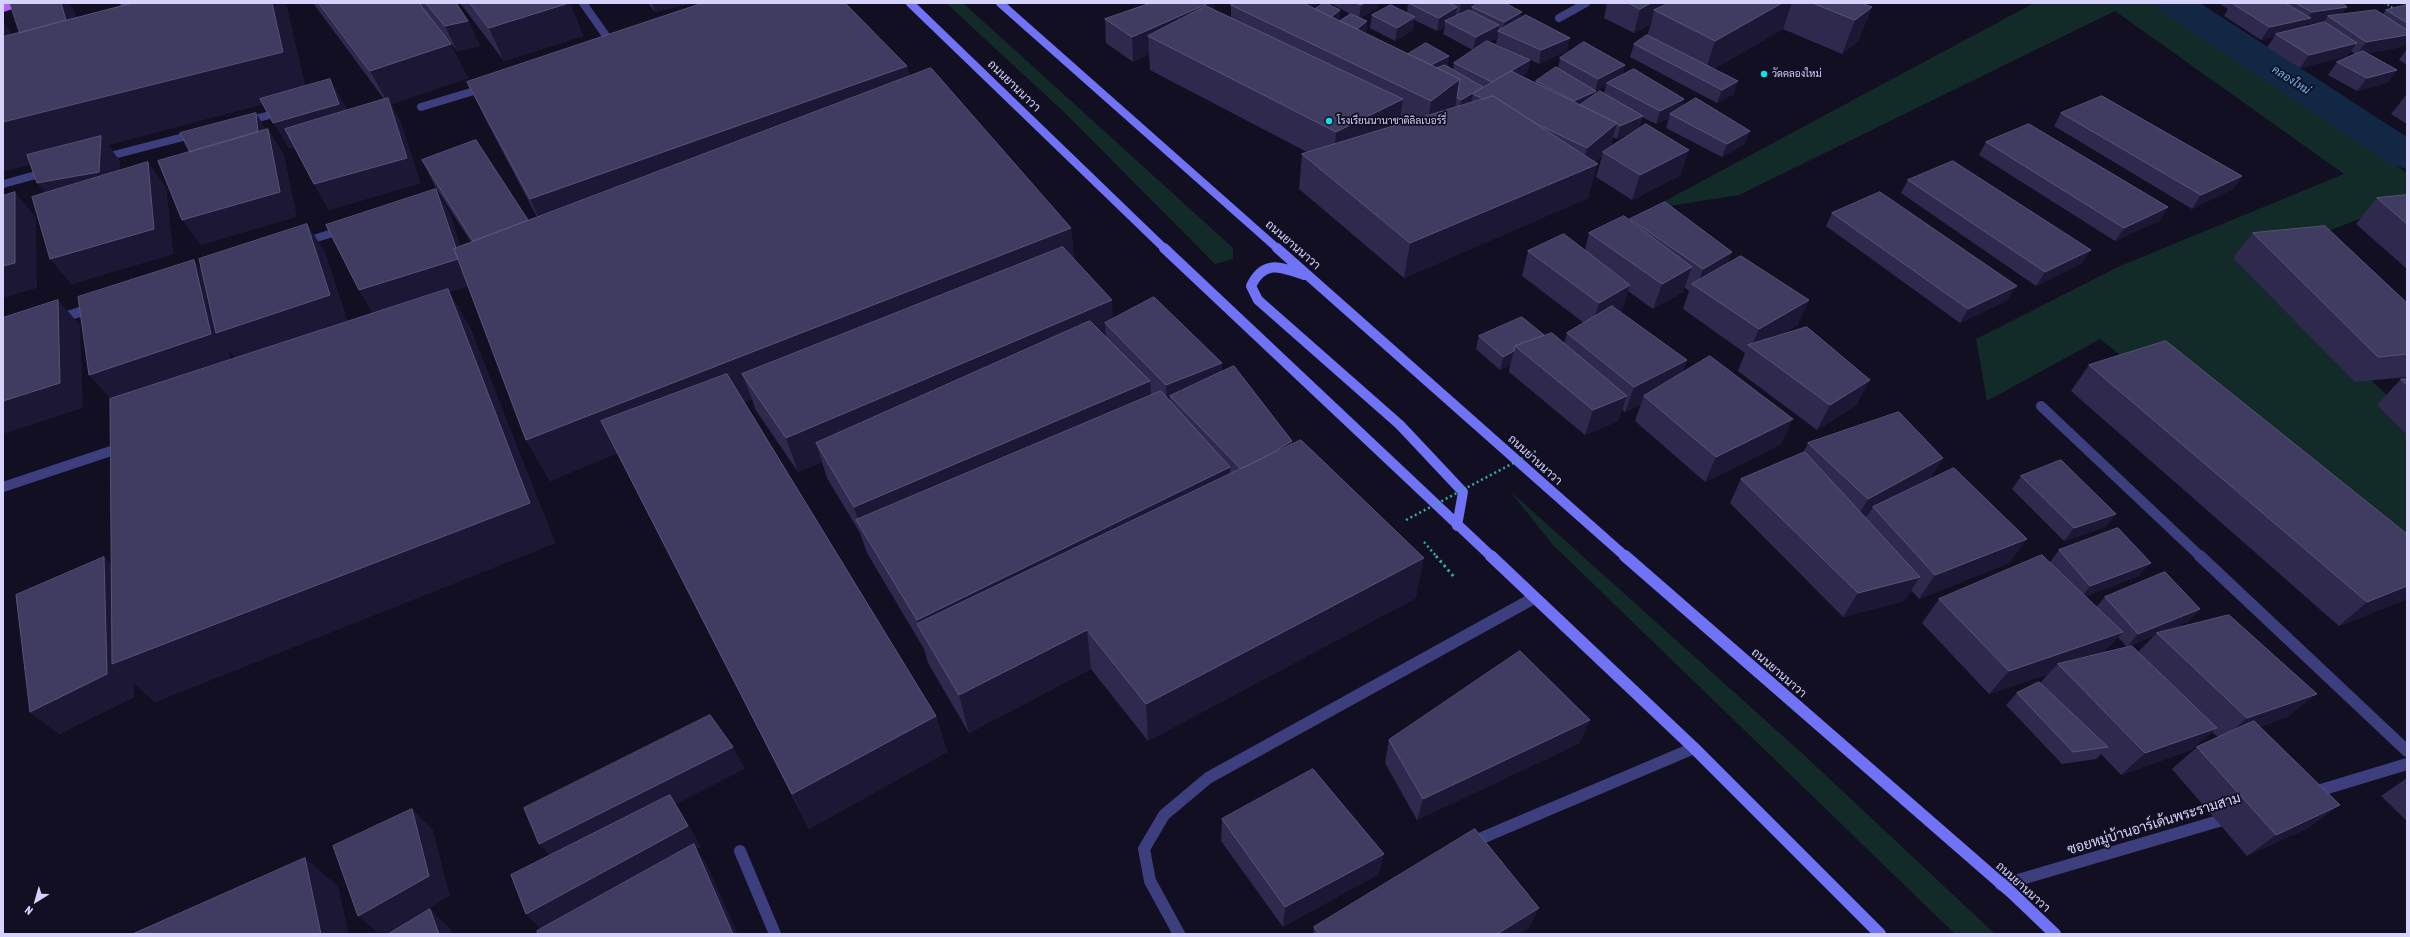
<!DOCTYPE html>
<meta charset="utf-8">
<style>
body{margin:0}
#map{position:relative;width:2410px;height:937px;overflow:hidden;background:#110f21;font-family:"Asap Condensed",sans-serif}
canvas{display:block}
.frame{position:absolute;inset:0;border:4px solid #d5d2fc;pointer-events:none}
.north{position:absolute;left:16px;top:881px;width:40px;height:40px;-webkit-text-stroke:3px #110f21;paint-order:stroke;rotate:217deg;font-size:11px;font-weight:700;line-height:16px;text-align:center;color:#d5d2fc}
.north::after{content:'';display:block;margin:auto;width:14px;height:18px;background:#d5d2fc;clip-path:polygon(50% 0,100% 100%,50% 72%,0 100%)}
</style>
<div id="map">
<canvas width="2410" height="937"></canvas>
<div class="frame"></div>
<div class="north">N</div>
</div>
<script>
const context = document.querySelector('canvas').getContext('2d');
context.lineJoin = 'round';
function fillPath(path, color) {
  context.fillStyle = color;
  context.fill(path, 'evenodd');
}
function stroke(path, color, width, dash) {
  context.strokeStyle = color;
  context.lineWidth = width;
  context.lineCap = dash ? 'butt' : 'round';
  context.setLineDash(dash || []);
  context.stroke(path);
}
function label(font, color, halo, rows, align = 'center') {
  context.font = font + ' "Asap Condensed",Sarabun,sans-serif';
  context.lineWidth = 3.5;
  context.setLineDash([]);
  context.textBaseline = 'middle';
  context.strokeStyle = halo;
  context.fillStyle = color;
  for (const [text, x, y, turn = 0] of rows) {
    context.save();
    context.translate(x, y);
    context.rotate((+turn || 0) * Math.PI / 180);
    context.textAlign = isNaN(turn) ? turn : align;
    if (halo) context.strokeText(text, 0, 0);
    context.fillText(text, 0, 0);
    context.restore();
  }
}
const green = new Path2D(`
 M946,3H963L1233,248V259L1215,264L1064,112Z
 M2034,3H2165L2407,173V201L2246,262L2407,414V582L2100,339L1987,401L1976,339L2120,266L2344,174L2115,11L1739,195L1650,209Z
 M1510,491L1804,755L1995,934H1955L1552,544Z`);
const canal = new Path2D(`
 M2155,3H2200L2407,137V169L2392,165L2161,11Z`);
const pathFar2 = new Path2D(`
 M2384,3L2395,9`);
const pathFar1 = new Path2D(`
 M1424,542L1437,557`);
const path = new Path2D(`
 M1436,556L1455,578`);
const serviceFar2 = new Path2D(`
 M583,3L614,47
 M1559,18L1586,3
 M421,107L484,88`);
const serviceFar1 = new Path2D(`
 M3,487L114,450`);
const service = new Path2D(`
 M1470,843L1694,748
 M740,851L775,934
 M1179,934L1150,881L1144,849L1164,815L1208,778L1534,598`);
const minorFar2 = new Path2D(`
 M247,121L266,116
 M102,158L195,134
 M3,184L47,172
 M304,242L342,230`);
const minorFar1 = new Path2D(`
 M58,319L92,308
 M2041,406L2201,557`);
const minor = new Path2D(`
 M2200,556L2407,751
 M2311,793L2407,764
 M2001,885L2229,818`);
const secondaryFar2 = new Path2D(`
 M910,3L1165,249
 M1000,3L1278,249`);
const secondaryFar1 = new Path2D(`
 M1164,248L1492,557
 M1277,248L1626,557
 M1304,275C1281,267 1264,259 1251,286L1258,300L1400,425L1463,492L1457,526`);
const secondary = new Path2D(`
 M1491,556L1694,748L1880,934
 M1625,556L2012,893L2055,934`);
const primary = new Path2D(`
 M3,8L18,3`);
const pathBridge = new Path2D(`
 M1406,520L1536,451`);
const wall = new Path2D(`
 M121,3H285L287,8L305,86L344,104L347,111L384,99L313,3H456L468,21L480,46L457,51L441,31L468,78L391,104L401,123L420,183L329,210L314,184L294,147L289,148L263,104L108,145L120,161L119,171L166,187L173,254L71,284L45,193L9,30L11,35L20,33L74,10L76,18L122,6Z
 M460,3H570L583,36L504,61Z
 M648,3H690V4L655,12Z
 M1151,3H1214V10L1231,18V5L1313,8L1339,21L1350,14L1330,3H1378V8L1360,18L1367,21L1366,34L1408,54L1449,56L1447,67L1453,70L1454,63L1476,48L1473,50L1443,34L1445,27L1437,31L1414,20L1413,30L1395,41L1370,28L1372,15L1407,13L1408,3H1505L1521,19L1567,51L1539,64L1496,44L1498,34L1497,33V38L1488,42L1530,60L1527,73L1522,76L1535,83L1536,81L1558,68L1560,58L1625,65L1622,75L1684,99L1681,108L1745,144L1722,157L1666,128L1669,118L1656,124L1642,117L1639,129L1681,175L1632,200L1596,177L1602,156L1595,162L1588,198L1404,278L1299,189L1302,154L1307,152L1150,70L1149,54L1133,62L1106,43L1105,19ZM1606,86L1604,93L1596,94V91ZM1637,130L1611,146L1613,137L1617,139Z
 M1607,3H1861L1872,7L1858,41L1842,54L1783,29L1714,69L1734,94L1717,103L1630,57L1634,44L1647,36L1651,24L1634,33L1604,18Z
 M2218,3H2342L2347,7L2342,14H2383L2386,10L2404,5L2406,3H2407V42H2406L2402,47L2367,53L2397,70L2387,83L2357,91L2328,75L2337,62L2355,54L2351,51L2347,56L2300,68L2267,47L2274,37L2261,40L2224,16L2228,9ZM2324,22L2323,23L2304,27L2306,24Z
 M2407,49V65L2399,60Z
 M907,66L909,76L1071,228L1074,258L1113,319L1222,372L1292,441V444L1416,598L1148,741L1091,669L969,733L928,663L924,649L867,553L860,533L827,478L822,462L798,472L755,409L752,399L744,402L936,716L947,752L809,829L617,453L550,481L526,440L468,286L449,292L471,330L555,543L155,702L134,683V697L59,734L30,712L111,564L110,399L194,260L201,270L324,250L347,320L254,352L373,313L359,290L450,214L460,246L471,242L435,186L422,160L528,220L537,217L487,122L467,82ZM228,348L235,358L230,360Z
 M2407,94V124L2391,114Z
 M2061,113L2242,176L2233,189L2192,209L2054,126Z
 M1986,142L2168,207L2159,221L2115,241L1979,155Z
 M1908,180L2082,263L2036,286L1901,193Z
 M2407,195V269L2356,224L2377,198Z
 M1832,213L2008,300L1960,323L1826,226Z
 M1630,219L1728,264L1809,300L1797,325L1779,336L1857,405L1817,430L1738,371L1745,353L1683,309L1689,291L1684,287L1683,292L1653,309L1628,291L1622,311L1620,312L1683,372L1781,444L1705,482L1635,421L1641,404L1625,412L1622,409L1618,421L1585,435L1509,372L1510,365L1500,370L1476,349L1479,336L1544,335L1564,343L1567,333L1584,323L1522,276L1528,251L1585,250L1589,233L1630,221Z
 M2253,233L2407,303V377L2355,382L2233,258Z
 M2089,365L2407,534V599L2339,626L2071,391Z
 M2401,379H2407V435L2377,405Z
 M1808,443L1929,480L2027,539L2009,563L1919,599L1911,590L1904,601L1843,617L1730,503L1741,479L1803,453Z
 M2021,476L2116,514L2105,527L2064,541L2012,489Z
 M2059,550L2139,576L2086,596L2096,607L2105,597L2200,609L2187,622L2168,630L2289,716L2260,727L2310,827L2247,856L2172,769L2197,747L2218,737L2212,732L2191,750L2121,775L2101,754L2096,759L2062,764L2006,705L2017,693L2040,683L2048,674L1989,694L1922,623L1939,599L2050,562ZM2154,636L2138,652H2104L2118,637L2127,647Z
 M1389,740L1580,743L1417,820L1385,763Z
 M2407,778V821L2381,796Z
 M1222,819L1379,874L1283,927L1221,841Z
 M1314,927L1529,928L1520,934H1313Z`);
const shadedWall = new Path2D(`
 M61,3H69L74,10L85,54L40,62Z
 M272,3H285L287,8L307,93L108,145L120,161L118,197L57,208L37,183L100,147L3,172V122Z
 M570,3L583,36L504,61L489,28Z
 M652,3H690V4L655,12Z
 M1209,3H1214V25L1148,36L1149,54L1133,62L1132,37Z
 M1303,3H1320L1297,19Z
 M1365,3H1378V8L1359,18L1361,5Z
 M1462,3H1484L1472,7V10L1459,16L1461,4Z
 M1651,3H1688L1654,10L1651,24L1634,33L1640,9Z
 M1782,3H1792L1783,29L1704,75L1715,41Z
 M1457,7L1455,20L1445,21V27L1437,31L1439,18Z
 M1872,7L1858,41L1842,54L1855,20Z
 M2347,7L2338,20L2328,16L2324,22L2306,24L2302,31L2276,34L2274,37L2261,40L2270,27L2307,19L2312,12Z
 M1340,10L1339,22L1315,28Z
 M1522,12L1519,25L1502,33L1504,22Z
 M1415,17L1413,30L1395,41L1397,28Z
 M468,21L480,46L457,51L445,26Z
 M1367,21L1366,34L1342,40Z
 M3,22L9,30L18,60L3,65Z
 M1499,25L1497,38L1473,50L1476,37Z
 M2407,35V40L2402,47L2356,55L2366,42Z
 M1570,38L1567,51L1539,64L1541,50Z
 M2357,43L2347,56L2300,68L2309,55Z
 M451,44L468,78L391,104L401,123L420,183L329,210L314,184L389,105L370,71Z
 M1449,56L1447,69L1421,70Z
 M1530,60L1527,73L1489,95L1492,82Z
 M1625,65L1622,78L1607,83L1606,86L1596,91L1593,104L1570,114L1574,101L1595,92L1598,79Z
 M907,66L915,106L549,241L530,199Z
 M2397,70L2387,83L2357,91L2367,78Z
 M330,79L344,104L353,129L289,148L273,123Z
 M1460,79L1454,113L1426,135L1431,101Z
 M1738,81L1734,94L1717,103L1722,90Z
 M1483,87L1481,97L1473,94L1471,106L1459,113L1461,100Z
 M1403,99L1398,133L1333,166L1336,132Z
 M1684,99L1680,112L1670,114L1669,118L1656,124L1660,111Z
 M256,113L264,126L267,150L193,157Z
 M1643,116L1639,129L1617,139L1620,126Z
 M1617,123L1610,148L1603,152L1602,156L1586,168L1598,164L1588,198L1404,278L1410,243L1581,171L1587,148Z
 M268,129L284,154L297,217L201,245L182,220Z
 M1750,131L1745,144L1722,157L1727,144Z
 M1689,150L1681,175L1632,200L1640,175Z
 M148,162L166,187L173,254L71,284L50,259Z
 M2242,176L2233,189L2192,209L2201,195Z
 M436,189L450,214L473,284L449,292L471,330L555,543L155,702L134,683V697L59,734L30,712L104,557L129,581L375,316L359,290Z
 M15,192L36,217L37,288L3,298V266Z
 M2168,207L2159,221L2115,241L2124,228Z
 M307,224L324,250L347,320L235,359L228,348L230,360L112,401L89,375L194,260L212,286Z
 M1071,228L1075,269L742,374L752,399L550,481L526,440Z
 M2091,250L2082,263L2036,286L2045,272Z
 M1732,252L1723,277L1697,287L1703,269Z
 M1692,267L1683,292L1653,309L1662,284Z
 M1630,285L1622,311L1591,329L1599,303Z
 M2017,286L2008,300L1960,323L1968,309Z
 M58,300L80,325L83,408L3,434V401Z
 M1112,300L1114,332L1105,323L1106,338L816,443L822,462L798,472L786,438Z
 M1809,300L1797,325L1755,350L1751,347L1759,329Z
 M1514,351L1510,365L1500,370L1503,357Z
 M1687,360L1678,386L1644,396L1641,404L1625,412L1634,387Z
 M1222,363V388L1170,396V408L1167,410L1166,385Z
 M1870,380L1857,405L1817,430L1830,405Z
 M1150,381L1152,416L860,527L854,507Z
 M1627,396L1618,421L1585,435L1593,410Z
 M1793,419L1781,444L1705,482L1716,457Z
 M1292,441L1290,466L1242,471Z
 M1943,458L1928,483L1873,507L1868,515L1853,524L1868,499Z
 M1230,467L1229,501L919,628L917,620Z
 M2116,514L2105,527L2064,541L2074,528Z
 M2027,539L2009,563L1919,599L1935,575Z
 M1424,558L1416,598L1148,741L1146,704Z
 M2151,563L2139,576L2080,599L2090,586Z
 M1920,577L1904,601L1843,617L1858,593Z
 M2407,586V599L2339,626L2367,602Z
 M2200,609L2187,622L2158,634L2157,633L2154,636L2127,647L2138,634Z
 M1087,630L1091,669L969,733L959,695Z
 M2123,632L2101,656L2058,664L2048,674L1989,694L2009,671Z
 M2317,694L2289,716L2221,741L2247,718Z
 M936,716L947,752L809,829L792,794Z
 M1590,720L1580,743L1417,820L1423,799Z
 M2217,728L2191,750L2121,775L2145,753Z
 M733,747L745,769L676,804L684,816L701,847L697,849L707,865L738,934H545L526,914L557,864L539,844Z
 M2340,805L2310,827L2247,856L2276,835Z
 M412,809L433,830L450,896L385,934H379L358,916Z
 M1384,854L1379,874L1283,927L1285,907Z
 M305,858L338,886L349,934H321Z
 M1539,908L1529,928L1520,934H1497Z
 M430,909L451,929L453,934H439Z`);
const building = new Path2D(`
 M10,3H61L66,20L20,33Z
 M121,3H133L122,6Z
 M133,3H272L283,52L3,122V37Z
 M319,3H419L451,44L370,71Z
 M426,3H456L468,21L445,26Z
 M470,3H569L489,28Z
 M703,3H845L907,66L530,199L467,82Z
 M1151,3H1209L1132,37L1105,19Z
 M1236,3H1303L1460,79L1431,101L1231,5Z
 M1324,3H1326L1340,10L1331,17L1315,9Z
 M1356,3H1365L1361,5Z
 M1409,3H1449L1457,7L1439,18Z
 M1478,3H1505L1522,12L1504,22L1472,7Z
 M1629,3H1651L1640,9Z
 M1670,3H1782L1715,41L1654,10Z
 M1813,3H1861L1872,7L1855,20Z
 M2232,3H2285L2311,18L2270,27Z
 M2296,3H2342L2347,7L2312,12Z
 M1391,5L1415,17L1397,28L1372,15Z
 M2407,5V23L2386,10Z
 M1206,6L1403,99L1336,132L1148,36Z
 M1469,10L1499,25L1476,37L1445,21Z
 M2376,10L2407,30V35L2366,42L2328,16Z
 M1351,14L1367,21L1357,29L1340,21Z
 M1526,15L1570,38L1541,50L1498,31Z
 M2325,22L2357,43L2309,55L2276,34Z
 M1647,35L1738,81L1722,90L1634,44Z
 M1487,41L1530,60L1492,82L1454,63Z
 M1584,42L1625,65L1598,79L1560,58Z
 M1426,43L1449,56L1431,65L1408,54Z
 M2363,51L2397,70L2367,78L2337,62Z
 M1445,65L1483,87L1461,100L1457,98L1460,79L1437,68Z
 M1556,67L1596,91L1574,101L1536,81Z
 M931,68L1071,228L526,440L454,249Z
 M1634,69L1684,99L1660,111L1607,83Z
 M1511,71L1617,123L1587,148L1537,124L1493,96L1483,99L1473,94Z
 M330,79L339,104L273,123L260,99Z
 M1600,91L1643,116L1620,126L1617,124V123L1580,105Z
 M1493,96L1598,164L1410,243L1302,154Z
 M2102,96L2242,176L2201,195L2061,113Z
 M388,98L407,158L314,184L285,129Z
 M1696,98L1750,131L1727,144L1670,114Z
 M256,113L258,132L190,152L180,133Z
 M1646,124L1689,150L1640,175L1603,152Z
 M2029,124L2168,207L2124,228L1986,142Z
 M268,129L280,192L182,220L158,161Z
 M101,136L99,172L37,183L27,155Z
 M476,140L528,220L473,241L422,160Z
 M1953,161L2091,250L2045,272L1908,180Z
 M148,162L154,229L50,259L32,197Z
 M436,189L456,248L454,249L458,259L359,290L326,225Z
 M15,192V263L3,266V196Z
 M1880,192L2017,286L1968,309L1832,213Z
 M2407,195V224L2377,198Z
 M1665,202L1732,252L1703,269L1630,219Z
 M1624,216L1692,267L1662,284L1589,233Z
 M307,224L330,295L216,333L199,259Z
 M2325,226L2407,303V354L2378,357L2253,233Z
 M1564,234L1630,285L1599,303L1528,251Z
 M1063,247L1112,300L786,438L742,374Z
 M1741,256L1809,300L1759,329L1692,284Z
 M194,260L211,334L89,375L78,297Z
 M448,289L530,503L112,664L110,399Z
 M1154,297L1222,363L1166,385L1105,323Z
 M58,300L60,383L3,401V318Z
 M1612,306L1687,360L1634,387L1567,333Z
 M1522,317L1544,335L1515,346L1514,351L1503,357L1479,336Z
 M1090,321L1150,381L854,507L816,443Z
 M1807,327L1870,380L1830,405L1748,345Z
 M1552,333L1627,396L1593,410L1515,346Z
 M2166,341L2407,534V586L2367,602L2089,365Z
 M1710,356L1793,419L1716,457L1644,396Z
 M1234,366L1292,441L1265,457L1241,469L1170,396Z
 M727,374L936,716L792,794L601,421Z
 M2401,379H2407V385Z
 M1161,391L1230,467L917,620L856,520Z
 M1899,412L1943,458L1868,499L1808,443Z
 M1301,440L1424,558L1146,704L1087,630L959,695L917,624Z
 M1805,452L1920,577L1858,593L1741,479Z
 M2061,460L2116,514L2074,528L2021,476Z
 M1954,468L2027,539L1935,575L1873,507Z
 M2118,528L2151,563L2090,586L2059,550Z
 M2042,555L2123,632L2009,671L1939,599Z
 M104,557L107,674L30,712L16,595Z
 M2165,572L2200,609L2138,634L2105,597Z
 M2229,615L2317,694L2247,718L2157,633Z
 M2132,646L2217,728L2145,753L2058,664Z
 M1520,651L1590,720L1423,799L1389,740Z
 M2039,682L2108,747L2073,752L2017,693Z
 M710,715L733,747L539,844L524,808Z
 M2254,721L2340,805L2276,835L2197,747Z
 M1313,769L1384,854L1285,907L1222,819Z
 M670,795L688,826L526,914L511,875Z
 M412,809L429,876L358,916L333,846Z
 M1475,829L1539,908L1497,934H1319L1314,927Z
 M694,844L733,934H538L537,931Z
 M305,858L321,934H133Z
 M430,909L439,934H388Z`);
const markers = [
 [1764,74,4,"#0fe1eb"],
 [1329,121,4,"#0fe1eb"]
];
const farPoinames = [
 ["วัดคลองใหม่",1772,74],
 ["โรงเรียนนานาชาติลิลเบอร์รี่",1337,121]
];
const farWaternames = [
 ["คลองใหม่",2291,80,33]
];
const streetNames = [
 ["ถนนยานนาวา",1014,86,44],
 ["ถนนยานนาวา",1293,245,41],
 ["ถนนยานนาวา",1535,460,42],
 ["ถนนยานนาวา",1779,673,41],
 ["ถนนยานนาวา",2023,887,42]
];
const nearStreetnames = [
 ["ซอยหมู่บ้านอาร์เด้นพระรามสาม",2154,824,-17]
];
fillPath(green, '#122b29');
fillPath(canal, '#112744');
stroke(pathFar2, '#36ac9f', 2, [1.5, 2.5]);
stroke(pathFar1, '#36ac9f', 2.5, [2, 3]);
stroke(path, '#36ac9f', 3, [2.5, 3.5]);
stroke(serviceFar2, '#3d3e7d', 8);
stroke(serviceFar1, '#3d3e7d', 10);
stroke(service, '#3d3e7d', 12);
stroke(minorFar2, '#3d3e7d', 8);
stroke(minorFar1, '#3d3e7d', 10);
stroke(minor, '#3d3e7d', 12);
stroke(secondaryFar2, '#7073f6', 8);
stroke(secondaryFar1, '#7073f6', 10);
stroke(secondary, '#7073f6', 12);
stroke(primary, '#b561f5', 8);
stroke(pathBridge, '#36ac9f', 2.5, [2, 3]);
fillPath(wall, '#2f294e');
fillPath(shadedWall, '#1b1734');
fillPath(building, '#403b61');
stroke(building, '#585379', 1);
for (const [x, y, r, color] of markers) {
  const dot = new Path2D();
  dot.arc(x, y, r, 0, 2 * Math.PI);
  context.fillStyle = color;
  context.fill(dot);
  stroke(dot, '#110f21', 1.5);
}
label('10px', '#d5d2fc', '#110f21', farPoinames, 'left');
label('italic 11px', '#67bbf5', '#110f21', farWaternames);
label('12px', '#d5d2fc', '#110f21', streetNames);
label('14px', '#d5d2fc', '#110f21', nearStreetnames);
</script>
